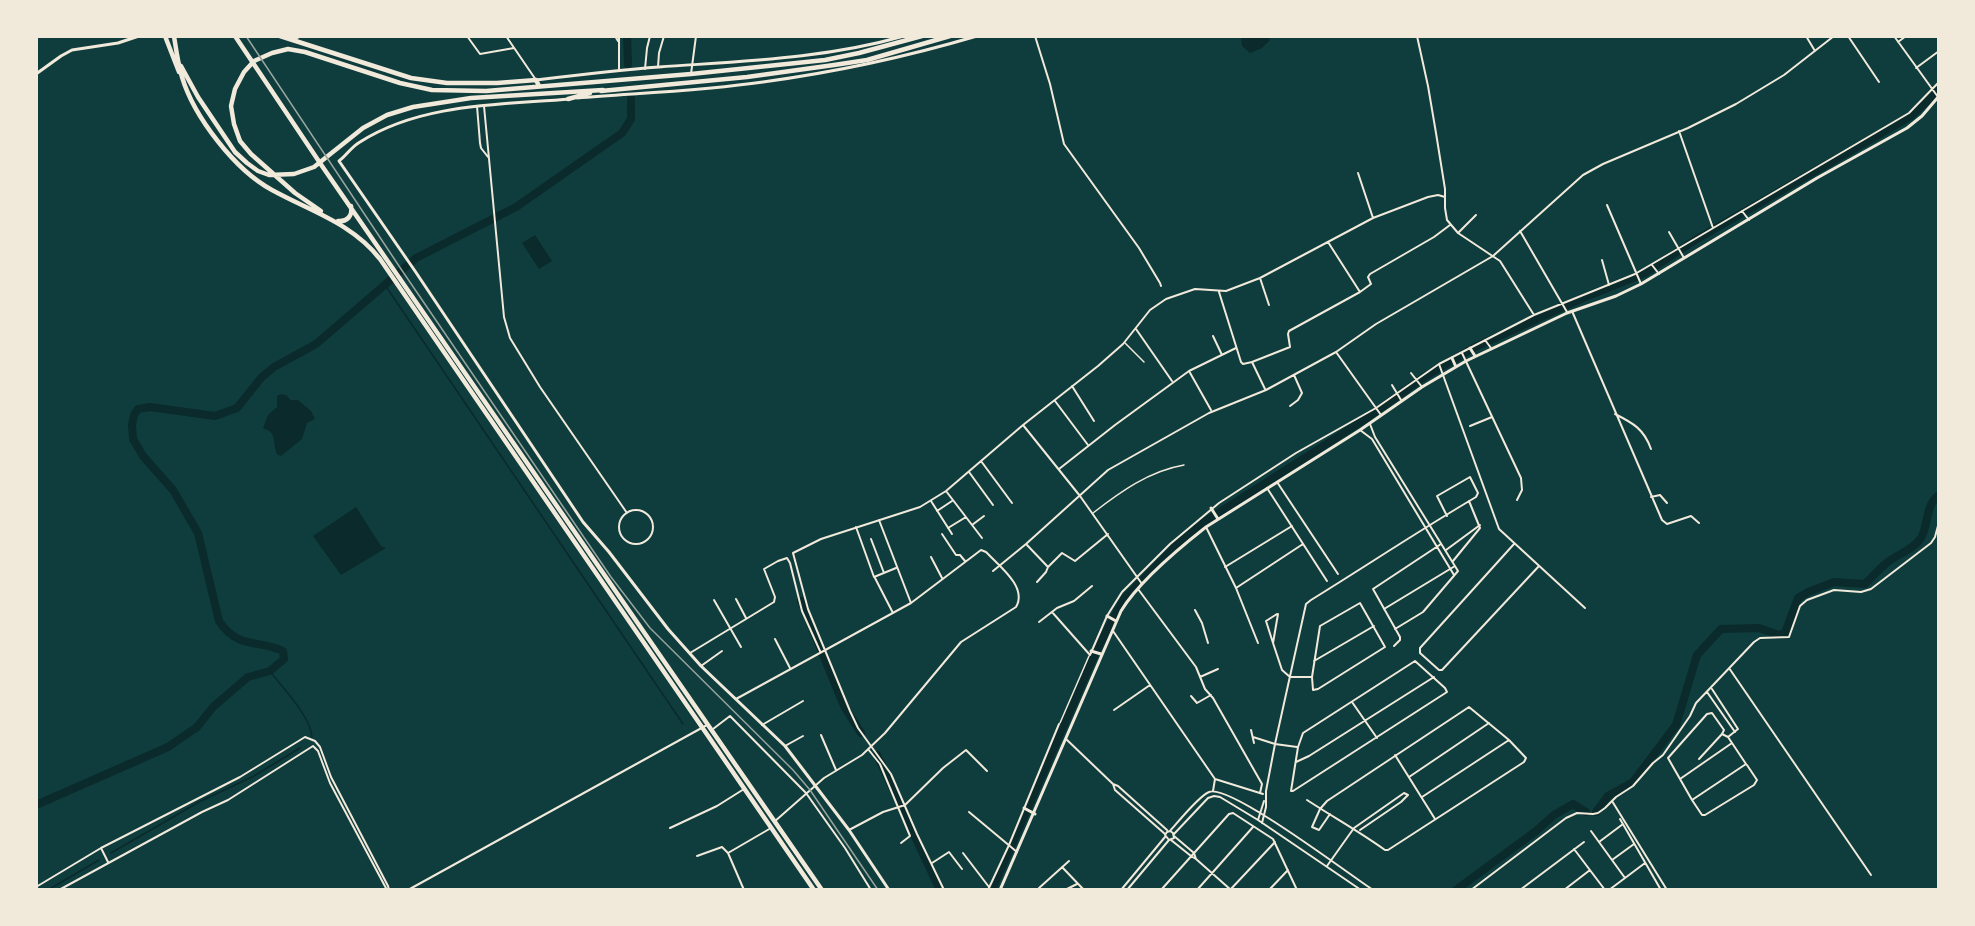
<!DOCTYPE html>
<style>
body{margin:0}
#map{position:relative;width:1975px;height:926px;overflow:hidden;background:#0f3d3e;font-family:Manrope,sans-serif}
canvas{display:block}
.frame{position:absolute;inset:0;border:38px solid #f1e9da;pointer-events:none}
</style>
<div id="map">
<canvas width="1975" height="926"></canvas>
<div class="frame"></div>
</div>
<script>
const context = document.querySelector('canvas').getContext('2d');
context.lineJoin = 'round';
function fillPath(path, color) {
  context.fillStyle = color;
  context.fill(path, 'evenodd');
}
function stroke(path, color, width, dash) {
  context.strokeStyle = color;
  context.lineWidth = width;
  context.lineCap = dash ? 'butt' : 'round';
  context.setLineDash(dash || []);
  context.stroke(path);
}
const water = new Path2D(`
 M1241,36H1268L1270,40L1262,48L1250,53L1242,46Z
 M535,235L552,261L539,269L522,243Z
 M281,394L286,395L291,400H298L311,411L315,419L307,423L302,439L281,456L277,454C272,442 278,433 263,428L268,415L277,407V396Z
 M356,507L381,546L386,548L341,575L313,536Z`);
const stream = new Path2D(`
 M385,285L683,724
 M270,671C283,689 310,715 312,737
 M111,853L199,802L254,776L300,748
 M48,890L99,860`);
const river = new Path2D(`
 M627,36L628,64
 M801,601L844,706L861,733
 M877,755L940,890
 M36,805L168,747L197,727L213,707L248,677L270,671L284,659L283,651C258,639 238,650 219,621L198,533L173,490L143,456L133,439L132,425L134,415L138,409L150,407L215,416L237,408L261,378L274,367L316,344L416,258L516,207L622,133L631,119V99
 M1596,812L1608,796L1633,782L1676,725L1697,655L1721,629L1759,628L1779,635L1785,633L1798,598L1808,592L1834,582L1865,584C1873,576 1880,568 1889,561C1899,554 1914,549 1921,538C1929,524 1925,505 1939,495
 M992,890L1098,647L1124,599L1177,545L1204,522L1364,420L1424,377L1475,347L1585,297L1645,273L1697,239L1911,116L1939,90
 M1456,890L1536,831L1554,815L1573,804L1586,812`);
const service = new Path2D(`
 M1125,343L1144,362
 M1093,513C1120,492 1149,471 1184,465
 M1060,723L1089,656`);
const minor = new Path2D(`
 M467,36L480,54L514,48
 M506,36L536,80
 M615,36L618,41
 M1035,36L1050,84L1064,144L1139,248L1160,283L1161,286
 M1417,36L1428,86L1436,133L1445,189V208L1447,220L1458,233L1500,261L1534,315
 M1806,36L1815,51
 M1848,36L1879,82
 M1894,36L1938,97
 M295,39L301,36
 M1898,42L1906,36
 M658,67L659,53L664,36
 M1916,68L1939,51
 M645,69L647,48L650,36
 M619,71V36
 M691,74L696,36
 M477,106L480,143L481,148L488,157
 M484,106L504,317L510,338L540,387L627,513
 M1679,131L1713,228
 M1358,173L1373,218
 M1607,205L1641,284
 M1742,211L1749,220
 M1520,231L1567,312
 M1669,232L1684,258
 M1458,233L1476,215
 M1328,242L1360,292
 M1602,260L1609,285
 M1652,265L1659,274
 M1260,278L1269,305
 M1219,292L1241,362L1243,364L1252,362L1290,347L1288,334L1289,331L1360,292L1371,284L1368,277L1370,274L1434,237L1450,225
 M1572,311L1662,520L1667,524L1691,516L1699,523
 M1136,329L1172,381
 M1213,336L1222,355
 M1485,340L1491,348
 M1336,352L1381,415
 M1462,353L1521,478L1522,490L1517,500
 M1252,362L1265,389
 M1439,364L1499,529L1585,608
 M1189,371L1211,410
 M1411,373L1422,387
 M1392,385L1401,400
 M1072,386L1094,421
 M1055,401L1088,445
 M1290,406L1298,400L1302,393L1294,375
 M1615,414C1633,423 1644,429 1651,449
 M1370,424L1375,437L1458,571L1423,612L1395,629
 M1023,425L1080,496L1142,584
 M1470,426L1492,417
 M1360,430L1372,439L1454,575
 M981,461L1012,503
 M1059,469L1115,425L1189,371L1236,348
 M969,472L993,505
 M1277,482L1338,574
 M1267,488L1327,581
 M946,491L982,538
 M1651,497L1660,495L1667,503
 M931,501L952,534
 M619 527a17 17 0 1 1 34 0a17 17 0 1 1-34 0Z
 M937,511L952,501
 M879,520L911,603
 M972,525L984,516
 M856,527L874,577L896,568
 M1206,527L1236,588L1258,643
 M948,528L966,517
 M942,534L956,555H960L965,561
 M871,539L884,573
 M1514,544L1420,648V653L1439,670H1442L1539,566
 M1027,545L1048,567
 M1446,550L1480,525
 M931,557L942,578
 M1453,561L1480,528L1469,501
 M1225,567L1292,526
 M993,571L1026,544L1108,470L1209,413L1266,390L1336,352L1376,324L1493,256L1583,175L1603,164L1688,128L1736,104L1784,75L1834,36
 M875,578L893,613
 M1037,582L1046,572L1048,567L1062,553L1075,561L1108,534
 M1236,588L1303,544
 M1138,589L1196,667L1205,689L1213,698L1262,784L1260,793
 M736,599L746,618
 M714,600L741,647
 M1360,603L1385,647L1318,689L1313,690L1312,677L1320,626Z
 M1384,609L1455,566
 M1195,610L1202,623L1208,643
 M1052,612L1090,655L1107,616L1122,592L1170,544L1219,503L1296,453L1376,408L1439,364L1534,315L1635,274L1909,113L1939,82
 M1278,614L1273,643L1282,670L1290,677H1312
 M1039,622L1057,608L1074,601L1092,586
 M1113,631L1215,779
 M775,639L790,668
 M1273,643L1266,621L1277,614
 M1394,646L1400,640V637L1373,589L1441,544
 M690,653L774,602L775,597L764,569L778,561L787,558L790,563L802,611L820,651
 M1314,661L1374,626
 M1415,661L1445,688L1447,692L1293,791H1291L1298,747L1303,733Z
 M701,666L722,651
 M1729,668L1871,875
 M1200,677L1218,669
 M1707,692L1735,732
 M1191,696L1197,703L1211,695
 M736,699L911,603L981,550L986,552C998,565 1028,587 1016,607L961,642L885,733L862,755L824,778L774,822
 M1352,702L1377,738
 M1114,710L1150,685
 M762,725L803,701
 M713,729L730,716L806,793L845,848L871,890
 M1251,730L1254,743
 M1722,734L1724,730L1712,713L1707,714L1668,758L1692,800L1746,764L1728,737
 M821,735L836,770
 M1253,737L1275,744L1297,747
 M1066,739L1113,784L1115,790L1165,834
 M785,746L803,736
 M868,749L880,764L910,836L901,843
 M1395,755L1435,819
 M1699,759L1722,734L1728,737L1738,729L1712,689
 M1296,762L1309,756L1434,677
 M1409,777L1489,723
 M1215,779L1263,794
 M1680,779L1732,743
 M1113,784L1118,786L1167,830
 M1213,791L1215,779
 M1422,797L1509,740
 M1307,800C1333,817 1360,832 1385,850H1388L1524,762L1526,758L1509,740L1469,707L1327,801L1320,809L1312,827L1319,830L1330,814
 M1692,800L1702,815H1705L1754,785L1757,780L1747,765
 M1612,801L1667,890
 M969,812L1017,852
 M1620,819L1661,890
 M1258,820L1264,801
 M1262,823L1266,807V791L1275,744L1306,604L1311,600C1366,566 1420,530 1476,497L1478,493L1470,477L1437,496L1447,516
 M670,828L717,806L744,789
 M849,830L883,812L905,805L943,768L966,750L987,771
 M1360,830L1401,802L1408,795
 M1170,831C1178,822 1199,796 1209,792C1229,783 1350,875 1373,890
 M1591,831L1625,878
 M1174,834L1208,798L1214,796L1220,797L1258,820L1361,890
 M1174,836L1194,853L1196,859
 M1171,840L1191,856L1196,859L1231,890
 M1599,842L1623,824
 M101,848L108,862
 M1574,849L1605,890
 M963,853L989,887
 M697,856L722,847L728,853
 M1612,860L1634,844
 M932,863L949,852L962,869
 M1327,866L1354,828L1404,793L1408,795
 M1062,867L1084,890
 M36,887L101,848L240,777L305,737L315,741L320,747L331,777L388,886L389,890
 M1039,888L1069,861
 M59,890L202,812L228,800L313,746L318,751L330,783L387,890
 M408,890L707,725
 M744,890L728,853L771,828
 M944,890L917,834L891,774L858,728L850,711L808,609L793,553L821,539L920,507L946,491L1023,425L1098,366L1123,344L1150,310L1166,299L1195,289L1226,291L1260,278L1373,218L1428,197L1438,195L1445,197
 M988,890L1009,845L1059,724
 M1065,890L1077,884
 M1121,890L1165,837
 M1127,890L1169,840L1174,838L1173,833L1170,831L1167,832L1165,835L1169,840
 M1161,890L1229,814L1233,813L1273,839L1297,890
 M1197,890L1253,827
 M1230,890L1275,842
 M1269,890L1288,870
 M1471,890L1566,818L1577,813L1593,814L1598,813L1605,808L1616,797L1633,786L1653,763L1663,755L1690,716L1696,703L1754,642L1760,638L1789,637L1800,606L1807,600L1834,590L1861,592L1871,589L1931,543L1935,537L1939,522
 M1520,890L1584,842
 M1564,890L1590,870
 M1609,890L1645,863`);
const tertiary = new Path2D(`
 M36,74L61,56L72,50L118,43L139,36
 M536,80C577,75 618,70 659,67C742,61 824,59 904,36
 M577,98C639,93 701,91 763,82C836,72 906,57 977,36
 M570,99C500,105 421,103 360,142C351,147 347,155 339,161L415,271L583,522L609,552L668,629L701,666L785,746L849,830L889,890
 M1470,348L1475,356
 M1452,358L1456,367
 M1211,508L1218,519
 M1107,616L1116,621
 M1091,651L1101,654
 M1024,808L1035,814
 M1000,890L1121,611C1139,581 1178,549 1206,527L1360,430L1422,387L1466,361L1567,313L1616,296L1641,284L1817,178L1907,128L1922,116L1939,96`);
const trunk = new Path2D(`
 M165,36L179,72
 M174,36C176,49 178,64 182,77C194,117 235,170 272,190C310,211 352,223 380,259L814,890
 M235,36L322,166L822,890
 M280,36L411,78L447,83H497L536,80L539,86
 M181,66L198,97L235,152L247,163L258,171L269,175L294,174L314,167L363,128L387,115L413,107L471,98L603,90
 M601,91L747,77L834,65L867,60L950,36
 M568,99L590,93
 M321,211L295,193L251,154L240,141L234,124L231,106L235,89L244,72L254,61L272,53L288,49L305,52L400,83L432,90L486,91L691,74L825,60L859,53L922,36
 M338,221C347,222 353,216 351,206`);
const rail = new Path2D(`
 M246,36L401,269L611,577L650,628L793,770L810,790L878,890`);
fillPath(water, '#0a2a2b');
stroke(stream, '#0a2a2b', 1.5);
stroke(river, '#0a2a2b', 8);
stroke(service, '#f1e9da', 1.5);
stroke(minor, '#f1e9da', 2);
stroke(tertiary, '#f1e9da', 3);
stroke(trunk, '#f1e9da', 4.5);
stroke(rail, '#97a49c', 1.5);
</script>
